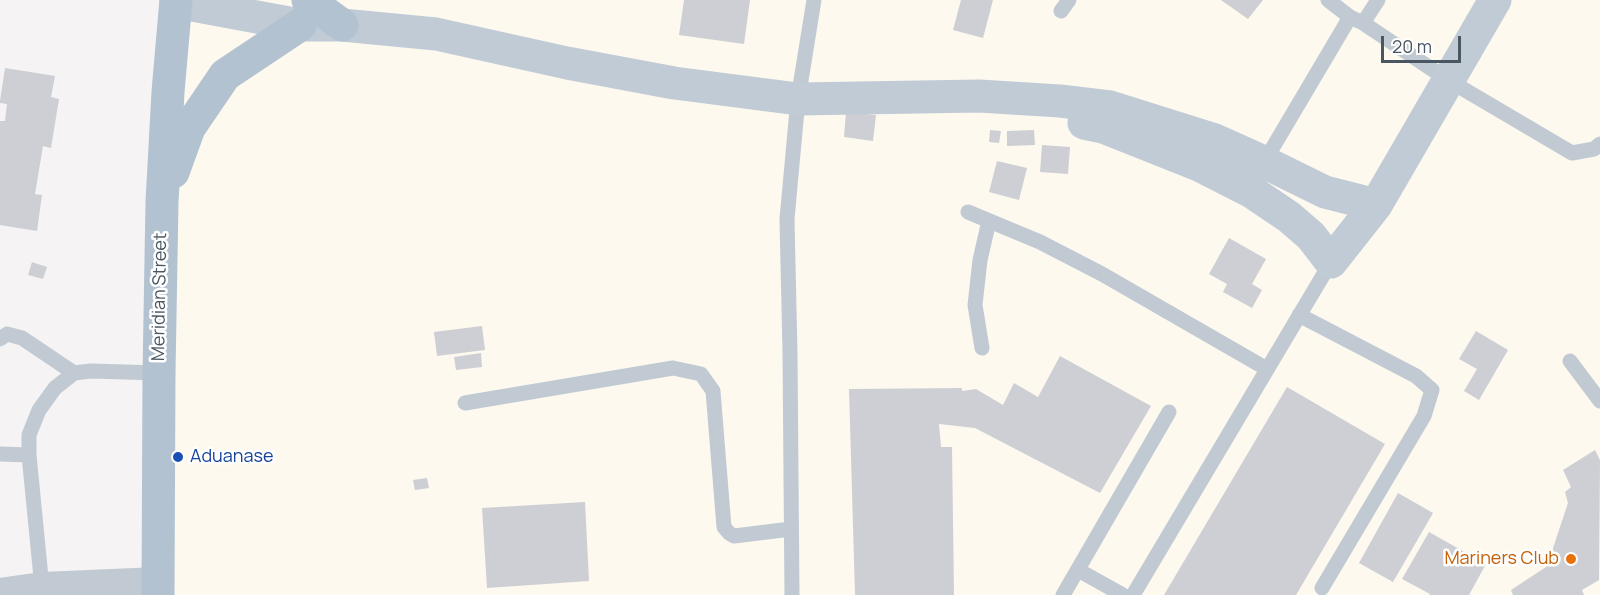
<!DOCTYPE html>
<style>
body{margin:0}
#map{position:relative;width:1600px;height:595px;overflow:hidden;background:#f5f3f3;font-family:Manrope,sans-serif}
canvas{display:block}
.scale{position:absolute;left:1381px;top:36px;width:80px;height:27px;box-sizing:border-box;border:3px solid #4a5661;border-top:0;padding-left:8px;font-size:18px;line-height:21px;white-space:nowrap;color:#4a5661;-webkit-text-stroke:4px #fff;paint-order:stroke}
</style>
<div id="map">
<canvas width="1600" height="595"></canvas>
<div class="scale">20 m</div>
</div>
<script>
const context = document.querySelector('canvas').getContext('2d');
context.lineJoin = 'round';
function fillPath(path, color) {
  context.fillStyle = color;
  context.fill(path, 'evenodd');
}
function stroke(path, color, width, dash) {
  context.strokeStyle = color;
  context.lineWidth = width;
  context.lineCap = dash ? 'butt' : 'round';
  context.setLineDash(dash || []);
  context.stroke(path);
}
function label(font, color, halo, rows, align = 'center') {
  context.font = font + ' Manrope,sans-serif';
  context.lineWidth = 5;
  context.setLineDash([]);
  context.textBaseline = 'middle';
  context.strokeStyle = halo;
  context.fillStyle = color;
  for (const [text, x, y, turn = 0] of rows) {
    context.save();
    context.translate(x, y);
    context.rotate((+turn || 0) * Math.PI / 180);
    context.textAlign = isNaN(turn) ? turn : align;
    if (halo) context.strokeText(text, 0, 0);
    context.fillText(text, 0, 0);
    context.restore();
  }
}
const commercial = new Path2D(`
 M167,0H1600V595H157Z`);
const building = new Path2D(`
 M684,0H750L744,44L679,35Z
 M961,0H993L983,38L953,30Z
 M1221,0H1263L1248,19Z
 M5,68L55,76L51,97L59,99L51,148L43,146L35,194L42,195L37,231L0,225V121H5L7,104L0,103V101Z
 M846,112L876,115L873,141L844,137Z
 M990,130L1001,131L999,143L989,142Z
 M1034,130L1035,145L1007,146V131Z
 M1042,145L1070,147L1068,174L1040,172Z
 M997,161L1027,168L1019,200L989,192Z
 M1229,238L1266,259L1252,284L1262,290L1252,308L1223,292L1227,284L1209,274Z
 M32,262L47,267L43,279L28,275Z
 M482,326L485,350L437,356L434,332Z
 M1476,331L1508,350L1479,400L1464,391L1477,369L1459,359Z
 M481,353L482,367L456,370L454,357Z
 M1060,356L1151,406L1100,493L975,428L939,424L941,447H952L954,595H855L849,389L962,388V391L976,389L1003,405L1014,383L1038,397Z
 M1287,387L1385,444L1296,595H1164Z
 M1595,450L1600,460L1599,580L1582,590L1584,595H1513L1511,590L1546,567L1542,559L1551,554L1568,503L1565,492L1571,487L1563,470Z
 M427,478L429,488L415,490L413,480Z
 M1398,493L1433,513L1393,582L1359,563Z
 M585,502L589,581L487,588L482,508Z
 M1429,532L1486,564L1469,595H1429L1430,594L1402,579Z`);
const lane = new Path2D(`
 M1328,0L1350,17
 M1061,11L1069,0
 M1363,23L1378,0
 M1263,164L1350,17L1363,23L1448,80L1572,153L1594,149L1600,144
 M968,212L1040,242L1102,274L1267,369
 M1299,315L1416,376L1432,390L1424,416L1322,588
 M0,339L7,334L22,338L74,373
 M982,348L975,305L980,260L989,221
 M1570,361L1600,401
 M465,403L673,368L701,374L713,391L724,527L729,533L734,536L791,529
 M0,454L29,455
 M1078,570L1123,595
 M42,588L29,455V435L39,410L55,388L74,373L91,371L159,373
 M792,595L790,353L787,219L798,99L814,0
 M1063,595L1169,412
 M1133,595L1331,262`);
const street = new Path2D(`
 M0,594L42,588L158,583`);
const secondary = new Path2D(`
 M176,2L300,25H342L436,34L567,63L674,83L798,99L979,96L1060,101L1110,107L1215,140L1264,162L1325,192L1376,205
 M1084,123L1103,127L1201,166L1252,192L1289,217L1311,236L1331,262L1376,205L1495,0`);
const primary = new Path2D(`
 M308,0L342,25
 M173,172L189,128L225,75L300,25
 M158,595L159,373L162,202L168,92L176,0`);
const markers = [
 [178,457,6,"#1a4fb4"],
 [1571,559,6,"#e8710a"]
];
const streetNames = [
 ["Meridian Street",160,297,-89]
];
const transitNames = [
 ["Aduanase",190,457]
];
const foodNames = [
 ["Mariners Club",1559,559]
];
fillPath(commercial, '#fdf9ef');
fillPath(building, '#cdcfd5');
stroke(lane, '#c1cad2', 15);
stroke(street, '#c1cad2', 32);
stroke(secondary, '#c1cbd6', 33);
stroke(primary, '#b3c2d1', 33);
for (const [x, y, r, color] of markers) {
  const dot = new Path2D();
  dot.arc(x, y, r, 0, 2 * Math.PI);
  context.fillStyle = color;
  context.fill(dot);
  stroke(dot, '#fff', 2);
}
label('18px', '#4a5661', '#fff', streetNames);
label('18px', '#164399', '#fff', transitNames, 'left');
label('18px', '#c56008', '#fff', foodNames, 'right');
</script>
